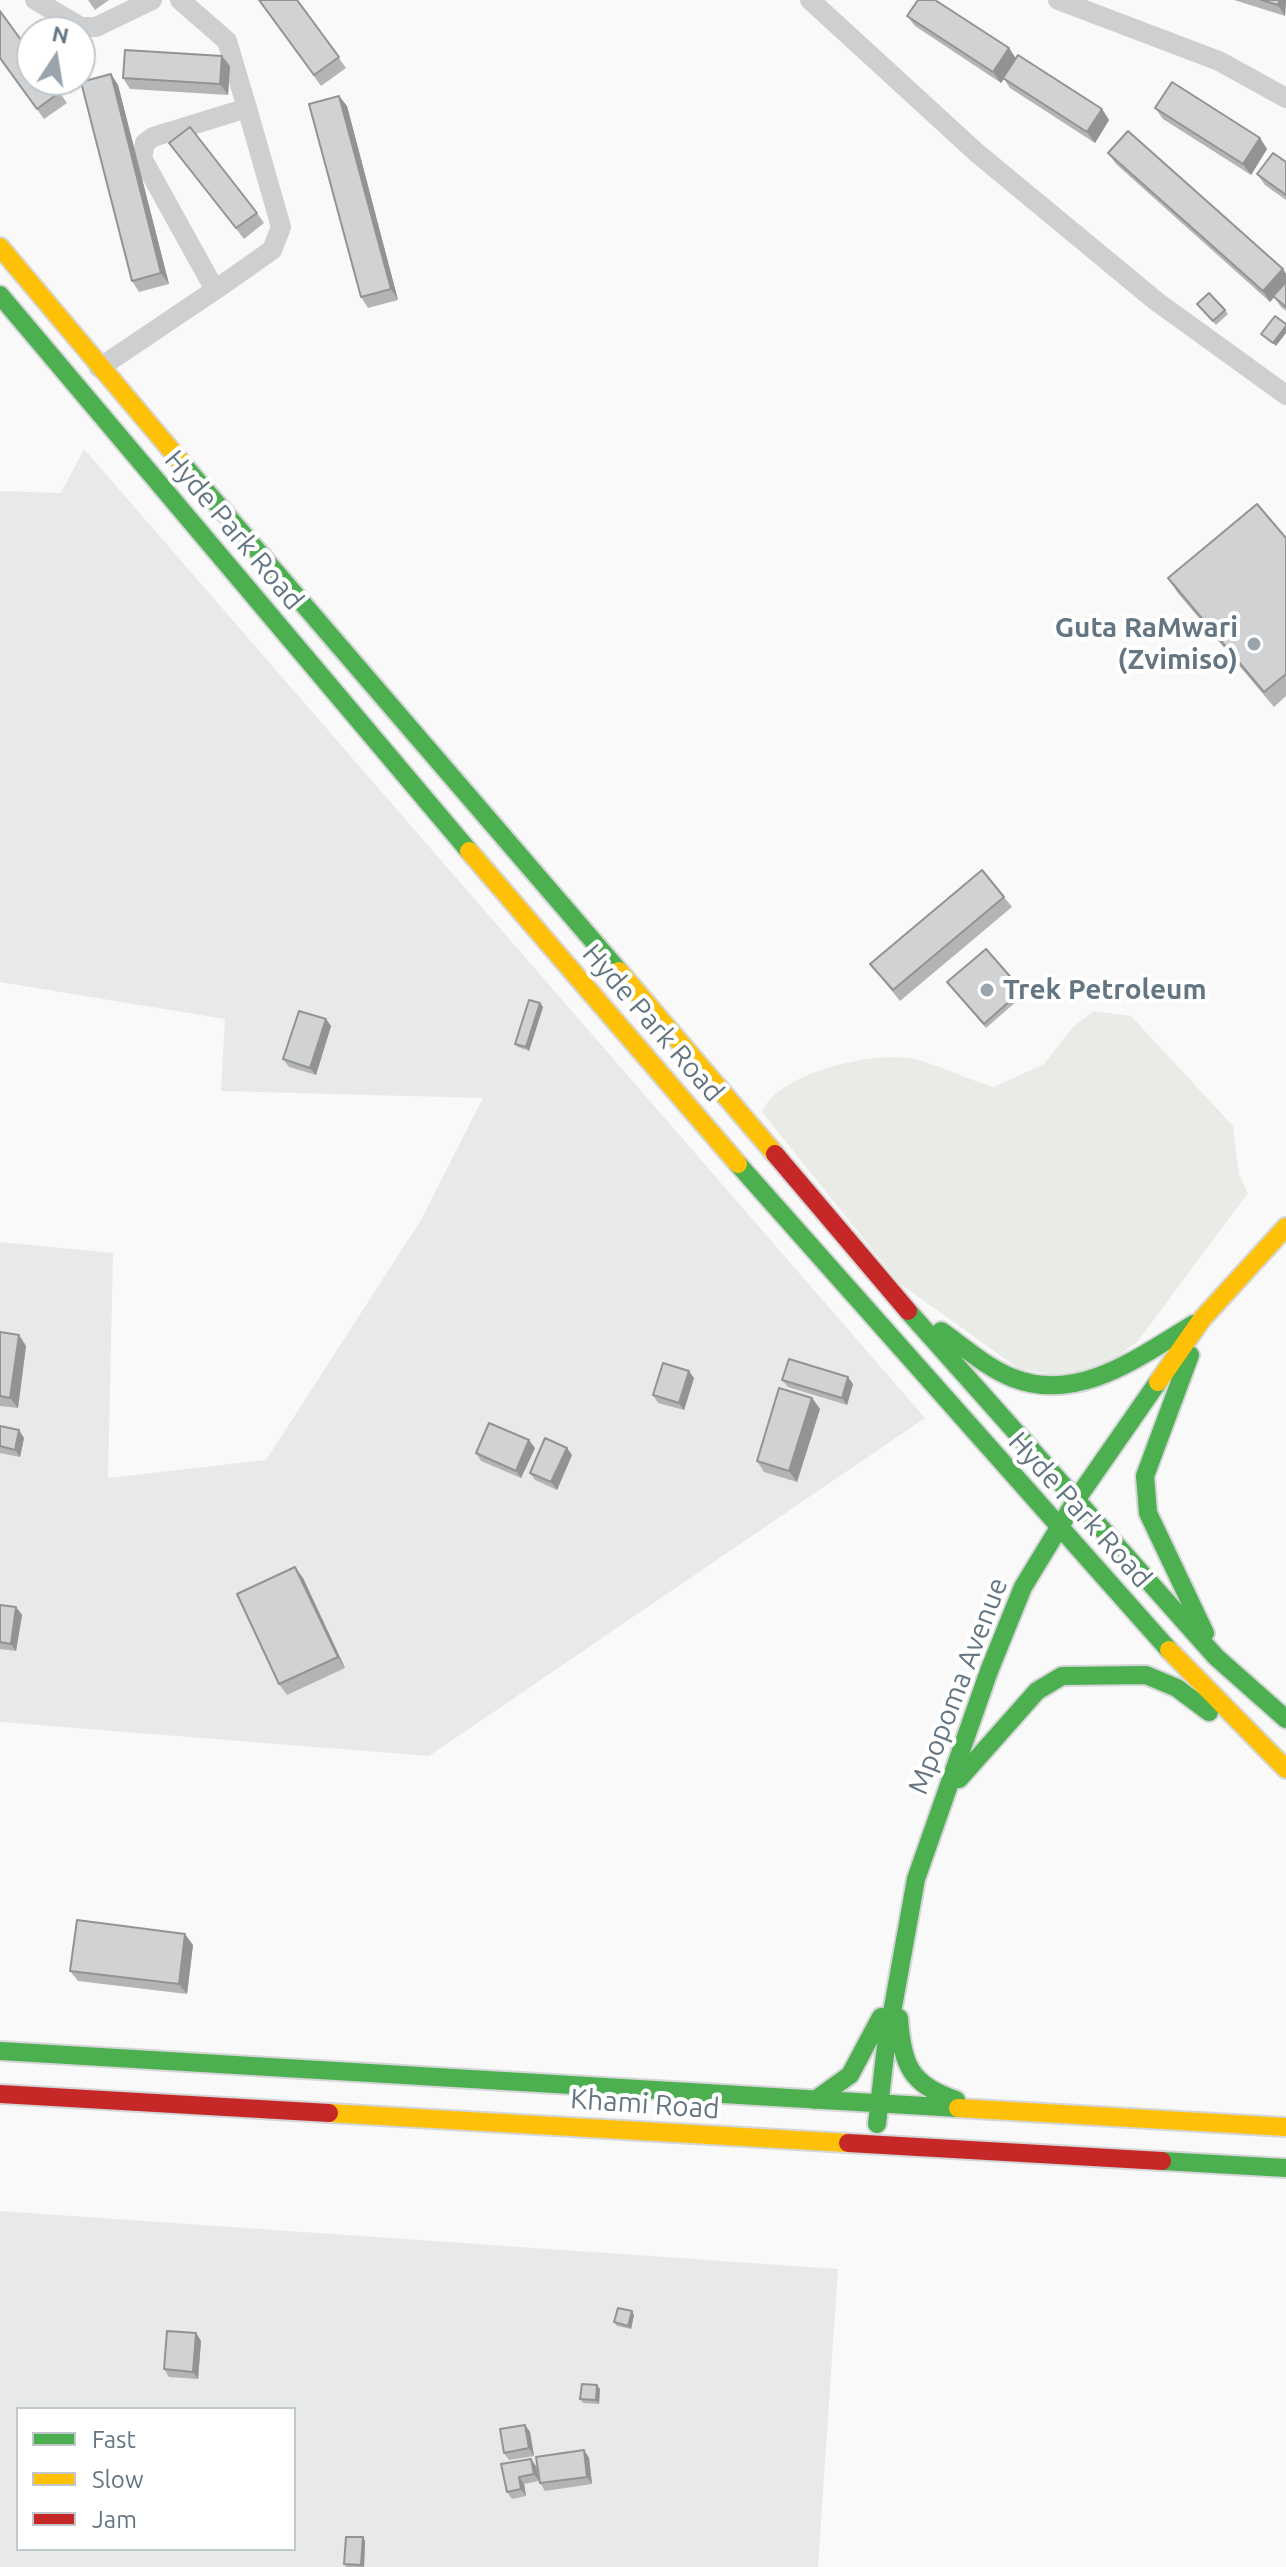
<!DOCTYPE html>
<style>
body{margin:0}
#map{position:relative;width:1286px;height:2567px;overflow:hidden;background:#f9f9f9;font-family:Ubuntu,sans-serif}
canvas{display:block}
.legend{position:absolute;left:16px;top:2407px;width:280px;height:144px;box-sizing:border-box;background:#fff;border:2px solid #c1c8cd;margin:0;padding:10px 14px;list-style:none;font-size:24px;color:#657683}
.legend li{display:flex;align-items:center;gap:16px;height:40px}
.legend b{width:40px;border:2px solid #c1c8cd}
.north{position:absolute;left:16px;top:16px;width:80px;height:80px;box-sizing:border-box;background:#fff;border:2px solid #c1c8cd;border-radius:50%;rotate:12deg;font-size:22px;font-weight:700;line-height:32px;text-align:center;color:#657683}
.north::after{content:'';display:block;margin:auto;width:28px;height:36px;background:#99a4ac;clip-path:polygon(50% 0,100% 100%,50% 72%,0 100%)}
</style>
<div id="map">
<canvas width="1286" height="2567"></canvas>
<ul class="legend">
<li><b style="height:10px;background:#4caf50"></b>Fast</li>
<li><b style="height:10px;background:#ffc107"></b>Slow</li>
<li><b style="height:10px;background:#c62828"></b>Jam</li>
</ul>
<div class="north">N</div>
</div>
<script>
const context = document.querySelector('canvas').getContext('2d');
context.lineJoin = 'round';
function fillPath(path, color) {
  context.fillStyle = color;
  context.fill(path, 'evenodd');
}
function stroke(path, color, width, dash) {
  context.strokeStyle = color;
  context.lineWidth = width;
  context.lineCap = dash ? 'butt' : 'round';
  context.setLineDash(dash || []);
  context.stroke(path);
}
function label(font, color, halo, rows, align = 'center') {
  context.font = font + ' Ubuntu,sans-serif';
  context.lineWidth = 8;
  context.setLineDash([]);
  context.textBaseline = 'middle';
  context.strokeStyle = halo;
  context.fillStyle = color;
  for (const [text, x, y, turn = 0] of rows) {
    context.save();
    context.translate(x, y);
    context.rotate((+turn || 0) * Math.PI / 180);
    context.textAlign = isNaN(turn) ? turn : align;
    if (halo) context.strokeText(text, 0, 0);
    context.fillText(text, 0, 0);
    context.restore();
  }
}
const built = new Path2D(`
 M84,449L925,1418L429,1756L0,1722V1242L113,1253L108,1478L266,1460L421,1220L483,1098L221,1091L225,1019L0,982V491L61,493Z
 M0,2211L838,2269L818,2567H0ZM18,2409H294V2549H18Z`);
const green = new Path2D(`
 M1094,1011L1131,1016L1233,1126L1239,1175L1248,1193L1138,1341L1101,1369L1061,1376L1019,1369L899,1283L762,1112C778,1072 878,1049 918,1060C944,1067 968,1080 994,1087L1044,1064L1073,1027Z`);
const street = new Path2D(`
 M35,0L81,27H96L152,0
 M810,0L977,153L1156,301L1286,395
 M1058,0L1219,61L1286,98
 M215,290L272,250L281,227L247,108
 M99,368L215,290L142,158L145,143L153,137L247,108L227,41L180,0`);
const fast = new Path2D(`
 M0,295L469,851
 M181,462L619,971
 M738,1164L1169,1650
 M908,1311L1216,1657L1286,1719
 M941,1331C964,1347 987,1368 1013,1378C1079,1404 1140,1356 1194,1324
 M1190,1355L1145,1476L1148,1513L1205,1633
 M959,1779L1037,1691L1062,1676L1146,1675L1177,1688L1209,1712
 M899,2018C902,2064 910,2085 956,2100
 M0,2051L958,2108
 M815,2100L850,2075L881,2017
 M877,2124L886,2046L916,1879L989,1671L1023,1587L1076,1500L1158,1382
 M1162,2161L1286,2168`);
const slow = new Path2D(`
 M0,247L181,462
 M469,851L738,1164
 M619,971L775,1154
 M1158,1382L1202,1319L1286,1227
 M1169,1650L1286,1769
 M958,2108L1286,2127
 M329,2113L848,2143`);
const jam = new Path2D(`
 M775,1154L908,1311
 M0,2094L329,2113
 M848,2143L1162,2161`);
const wall = new Path2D(`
 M88,0H109L95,10Z
 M259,0H297L346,68L321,86Z
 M1234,0H1286L1285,16Z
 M907,16L1009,48L1016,58L1102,109L1109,120L1095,143L1010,88L1004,79L1001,83L915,26Z
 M0,58L51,80L67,103L44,119Z
 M230,66L228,95L130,89L123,78Z
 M111,74L118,85L169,284L139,292L132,281Z
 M339,96L347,106L398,300L368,308L361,297Z
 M1155,108L1260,138L1267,149L1251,175L1163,119Z
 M169,143L257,213L264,223L244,239Z
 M1108,153L1283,269L1286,274V311L1281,307L1274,297L1270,302L1116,164Z
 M1286,162V200L1265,185L1257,174Z
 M1197,304L1225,310L1228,314L1216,325Z
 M1286,538V696L1274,707L1177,592L1168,578Z
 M1004,897L1012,907L900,1001L870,964Z
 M950,986L1022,990L1025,994L986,1028Z
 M540,1003L543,1007L529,1051L518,1047L515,1044Z
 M326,1019L331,1026L316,1075L289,1067L283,1059Z
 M0,1332L19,1335L26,1346L18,1408L0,1406Z
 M694,1378L684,1410L658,1403L653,1395Z
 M782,1380L853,1384L847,1405L788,1387Z
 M812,1398L820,1409L797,1482L764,1472L757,1461Z
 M0,1426L24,1438L20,1457L0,1453Z
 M535,1448L521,1478L481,1461L476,1453Z
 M572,1455L557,1490L535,1480L530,1473Z
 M303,1578L345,1668L287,1695L279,1684Z
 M0,1605L16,1607L22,1615L16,1651L0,1649Z
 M193,1945L187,1994L78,1981L70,1971Z
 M634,2315L631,2329L617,2326L614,2322Z
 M196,2333L201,2341L198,2379L169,2377L164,2369Z
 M600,2389L599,2404L583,2403L580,2399Z
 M525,2425L530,2432L534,2456L509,2460L504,2453Z
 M584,2450L589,2458L592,2484L545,2491L540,2483Z
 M501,2464L536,2466L539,2481L524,2484L526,2496L512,2499L507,2492Z
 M363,2537L365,2541L364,2567H346L344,2564Z`);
const shadedWall = new Path2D(`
 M1280,0H1286L1285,16L1278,5Z
 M1009,48L1016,59L1001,83L993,72Z
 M222,56L230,66L228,95L220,84Z
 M111,74L118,85L169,284L161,273Z
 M339,96L347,106L398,300L391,289Z
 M1102,109L1109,120L1095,143L1087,132Z
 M1260,138L1267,149L1251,175L1243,164Z
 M1283,269L1286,274V284L1270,302L1263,291Z
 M1286,326V333L1276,346L1273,343Z
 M540,1003L543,1007L529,1051L526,1047Z
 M326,1019L331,1026L316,1075L310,1068Z
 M19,1335L26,1346L18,1408L10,1398Z
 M689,1371L694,1378L684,1410L679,1403Z
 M848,1377L853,1384L847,1405L842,1398Z
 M812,1398L820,1409L797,1482L789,1471Z
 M19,1430L24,1438L20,1457L15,1450Z
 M529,1440L535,1448L521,1478L516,1471Z
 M567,1448L572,1455L557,1490L551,1482Z
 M295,1567L303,1578L345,1668L338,1657Z
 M16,1607L22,1615L16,1651L11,1644Z
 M185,1934L193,1945L187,1994L179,1984Z
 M632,2311L634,2315L631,2329L628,2326Z
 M196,2333L201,2341L198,2379L193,2372Z
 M597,2385L600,2389L599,2404L596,2400Z
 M525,2425L530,2432L534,2456L529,2448Z
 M584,2450L589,2458L592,2484L587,2477Z
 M531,2459L536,2466L539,2481L534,2474Z
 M519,2477L524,2484L526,2496L521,2489Z
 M363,2537L365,2541L364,2567L361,2565Z`);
const building = new Path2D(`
 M259,0H297L339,57L314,75Z
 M918,0H935L1009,48L993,72L907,16Z
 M1261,0H1280L1278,5Z
 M0,11L32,55V80H51L60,92L37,109L0,58Z
 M125,50L222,56L220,84L123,78Z
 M1018,55L1102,109L1087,132L1003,78Z
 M111,74L161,273L132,281L81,82Z
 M1172,82L1260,138L1243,164L1155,108Z
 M339,96L391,289L361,297L309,104Z
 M190,127L257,213L236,228L169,143Z
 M1128,131L1283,269L1263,291L1108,153Z
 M1273,153L1286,162V195L1257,174Z
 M1286,282V307L1273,296Z
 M1209,293L1225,310L1213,321L1197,304Z
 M1275,316L1286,324V326L1273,343L1261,334Z
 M1257,504L1286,538V674L1264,692L1168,578Z
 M982,870L1004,897L893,990L870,964Z
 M986,949L1022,990L984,1024L947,982Z
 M529,1000L540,1003L526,1047L515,1044Z
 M299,1011L326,1019L310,1068L283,1059Z
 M0,1332L19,1335L10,1398L0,1396Z
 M789,1359L848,1377L842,1398L782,1380Z
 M663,1363L689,1371L679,1403L653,1395Z
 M779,1388L812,1398L789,1471L757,1461Z
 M489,1423L529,1440L516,1471L476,1453Z
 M0,1426L19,1430L15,1450L0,1446Z
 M545,1438L567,1448L551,1482L530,1473Z
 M295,1567L338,1657L279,1684L237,1594Z
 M0,1605L16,1607L11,1644L0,1642Z
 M77,1920L185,1934L179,1984L70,1971Z
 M618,2308L632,2311L628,2326L614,2322Z
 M167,2331L196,2333L193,2372L164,2369Z
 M582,2384L597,2385L596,2400L580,2399Z
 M525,2425L529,2448L504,2453L500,2429Z
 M584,2450L587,2477L540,2483L536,2457Z
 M531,2459L534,2474L519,2477L521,2489L507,2492L501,2464Z
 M346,2537H363L361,2565L344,2564Z`);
const markers = [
 [1254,644,8,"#99a4ac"],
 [987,990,8,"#99a4ac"]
];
const streetNames = [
 ["Hyde Park Road",234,530,50],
 ["Hyde Park Road",653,1023,49],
 ["Hyde Park Road",1080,1510,48],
 ["Mpopoma Avenue",958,1686,-69],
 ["Khami Road",645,2104,4]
];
const poiNames = [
 ["Guta RaMwari",1238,628],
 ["(Zvimiso)",1238,660],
 ["Trek Petroleum",1003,990,"left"]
];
fillPath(built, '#e8e9e9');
fillPath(green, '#e8ebe6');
stroke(fast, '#d5d6d7', 22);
stroke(slow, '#d5d6d7', 22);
stroke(jam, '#d5d6d7', 22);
stroke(street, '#cecfd0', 20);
stroke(fast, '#4caf50', 18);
stroke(slow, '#ffc107', 18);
stroke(jam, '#c62828', 18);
fillPath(wall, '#b3b5b5');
fillPath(shadedWall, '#929394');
fillPath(building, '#d0d2d3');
stroke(building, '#929394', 2);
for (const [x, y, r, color] of markers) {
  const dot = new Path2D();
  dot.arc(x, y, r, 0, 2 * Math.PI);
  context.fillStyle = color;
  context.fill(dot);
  stroke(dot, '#fff', 3);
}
label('28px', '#657683', '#fff', streetNames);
label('bold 28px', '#657683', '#fff', poiNames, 'right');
</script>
